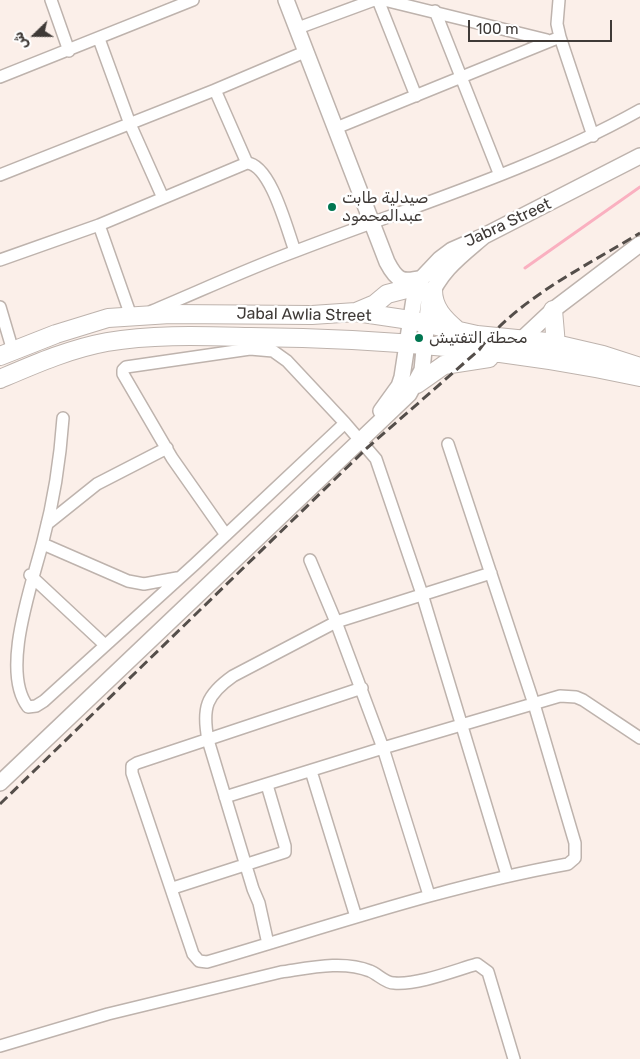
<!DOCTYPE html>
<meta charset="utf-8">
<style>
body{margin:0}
#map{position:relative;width:640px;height:1059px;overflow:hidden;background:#fbefe9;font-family:Rubik,"Noto Naskh Arabic",sans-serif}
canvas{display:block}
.north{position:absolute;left:10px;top:10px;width:50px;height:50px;-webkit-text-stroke:4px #fff;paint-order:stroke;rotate:248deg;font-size:14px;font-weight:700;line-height:20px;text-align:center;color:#3f3a37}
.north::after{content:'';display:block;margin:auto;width:18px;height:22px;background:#3f3a37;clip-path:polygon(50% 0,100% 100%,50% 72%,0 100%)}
.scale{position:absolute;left:468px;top:20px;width:144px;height:22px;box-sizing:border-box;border:2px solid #3f3a37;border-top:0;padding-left:6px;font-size:15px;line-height:18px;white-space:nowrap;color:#3f3a37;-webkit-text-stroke:4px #fff;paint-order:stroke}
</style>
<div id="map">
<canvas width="640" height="1059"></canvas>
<div class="north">ش</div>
<div class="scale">100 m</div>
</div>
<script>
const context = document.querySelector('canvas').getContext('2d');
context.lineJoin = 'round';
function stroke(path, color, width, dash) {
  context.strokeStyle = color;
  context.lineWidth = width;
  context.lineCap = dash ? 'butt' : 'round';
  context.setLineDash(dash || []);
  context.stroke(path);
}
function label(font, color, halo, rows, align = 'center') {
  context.font = font + ' Rubik,"Noto Naskh Arabic",sans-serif';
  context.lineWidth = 5;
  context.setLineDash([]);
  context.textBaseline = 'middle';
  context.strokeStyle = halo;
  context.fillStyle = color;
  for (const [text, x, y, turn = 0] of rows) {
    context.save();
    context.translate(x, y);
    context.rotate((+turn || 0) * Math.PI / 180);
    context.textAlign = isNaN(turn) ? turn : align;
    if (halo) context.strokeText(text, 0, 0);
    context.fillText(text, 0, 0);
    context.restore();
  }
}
const stream = new Path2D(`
 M525,268L640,187`);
const street = new Path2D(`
 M51,0L69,51
 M378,0L416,96
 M384,0L547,40
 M559,0L557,24L560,37L593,136
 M435,11L499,173
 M298,28L374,0
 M99,39L130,124L163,198
 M0,77L193,0
 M215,90L247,163
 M336,128L560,37
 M0,175L215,90L307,51
 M99,225L131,316
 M0,260L99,225L247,163C271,165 287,230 295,251
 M0,307L13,351
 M152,311C200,291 247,269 296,251C410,207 533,170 640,110
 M63,418C60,461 54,500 43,541C32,585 0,671 28,707L36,706L44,701L195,564L345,423
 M47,524L97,484L167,448
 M226,535L172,458L123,374V370L126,367L250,349L273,351L287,361L345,423L376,459L422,594L507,875
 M43,544L128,581L144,584L177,578
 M310,560L336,622L383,748L429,895
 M30,575L105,645
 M362,688L137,763L132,766V773L193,954L199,961L207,962C327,927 445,886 568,864L575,858V843L534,704L448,444
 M311,771L356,917
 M225,797L383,748L560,696L576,697L583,700L640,738
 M173,888L285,852V846L267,785
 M268,944L259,903L253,889L208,740C202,708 206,695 233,676L336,622L491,573
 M0,1046L108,1014L281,972C309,968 343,960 370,971C378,974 385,983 394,983C418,985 453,971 477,964L488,972L514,1059`);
const secondary = new Path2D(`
 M286,0L387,262C397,281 402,283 422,278
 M521,340L553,310L640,244
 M381,411L399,386L402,377L414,299L422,278L440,259L452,250L484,236L640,156
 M0,783L409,394L422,370L429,300C439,271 462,255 484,236`);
const primary = new Path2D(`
 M433,290C433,308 444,319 457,330
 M553,310L556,345
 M356,312L375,304L387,294L418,286
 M0,356L56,334L108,318L170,314L312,315L356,312L410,320L477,335L547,342L603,355L640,367
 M0,379C35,364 69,349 107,342C154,334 203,336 250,337C381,338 512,349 640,377
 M417,384L444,365L489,358`);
const rail = new Path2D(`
 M0,804L367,448L479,350C515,300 588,265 640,233`);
const markers = [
 [332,207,5,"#017651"],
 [419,338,5,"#017651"]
];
const poiNames = [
 ["صيدلية طابت",342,198],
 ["عبدالمحمود",342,216],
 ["محطة التفتيش",429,338]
];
const streetNames = [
 ["Jabra Street",508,223,-25],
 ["Jabal Awlia Street",304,315,1]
];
stroke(stream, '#fab0c0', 3);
stroke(street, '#beb3ad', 14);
stroke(secondary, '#beb3ad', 18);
stroke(primary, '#beb3ad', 20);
stroke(street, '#fff', 11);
stroke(secondary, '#fff', 15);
stroke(primary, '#fff', 18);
stroke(rail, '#544e4a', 3, [10, 5]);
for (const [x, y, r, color] of markers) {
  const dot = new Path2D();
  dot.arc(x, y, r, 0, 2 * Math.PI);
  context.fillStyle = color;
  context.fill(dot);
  stroke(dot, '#fff', 2);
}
label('16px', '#3f3a37', '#fff', poiNames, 'left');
label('16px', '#3f3a37', '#fff', streetNames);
</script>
